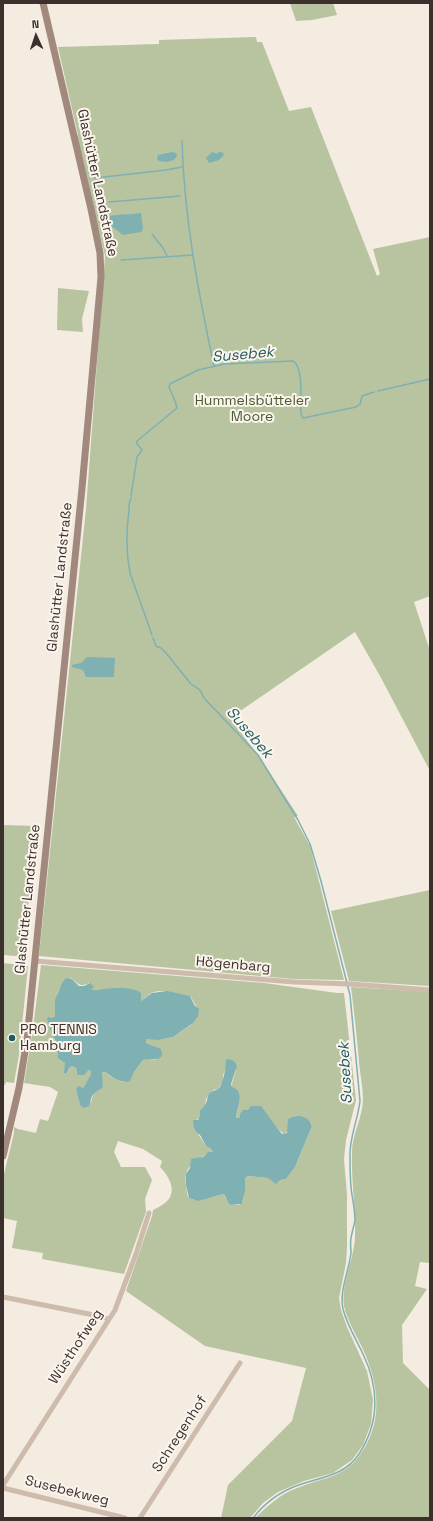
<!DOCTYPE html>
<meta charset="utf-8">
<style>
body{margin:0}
#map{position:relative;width:433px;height:1521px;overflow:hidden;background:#f4ebe1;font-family:"Space Grotesk",sans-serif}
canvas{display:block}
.frame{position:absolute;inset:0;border:4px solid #3b302b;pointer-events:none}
.north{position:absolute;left:16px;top:16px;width:40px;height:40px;-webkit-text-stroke:3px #fbf5ee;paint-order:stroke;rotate:357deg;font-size:11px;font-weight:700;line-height:16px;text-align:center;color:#3b302b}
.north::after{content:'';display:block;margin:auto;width:14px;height:18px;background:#3b302b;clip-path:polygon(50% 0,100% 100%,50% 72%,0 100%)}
</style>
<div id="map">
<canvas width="433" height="1521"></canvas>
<div class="frame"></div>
<div class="north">N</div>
</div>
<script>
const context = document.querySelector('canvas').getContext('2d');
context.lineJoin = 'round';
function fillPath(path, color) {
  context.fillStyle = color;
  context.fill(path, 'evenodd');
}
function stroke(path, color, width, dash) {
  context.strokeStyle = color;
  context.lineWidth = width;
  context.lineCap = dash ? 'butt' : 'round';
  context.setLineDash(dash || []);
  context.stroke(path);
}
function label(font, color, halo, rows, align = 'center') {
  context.font = font + ' "Space Grotesk",sans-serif';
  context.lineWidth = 4;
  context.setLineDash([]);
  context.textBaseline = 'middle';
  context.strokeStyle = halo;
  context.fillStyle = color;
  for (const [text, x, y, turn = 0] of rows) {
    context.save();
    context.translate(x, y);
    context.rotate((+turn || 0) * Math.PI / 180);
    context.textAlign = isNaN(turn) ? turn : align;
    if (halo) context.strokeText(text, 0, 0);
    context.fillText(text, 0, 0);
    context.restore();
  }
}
const green = new Path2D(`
 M290,3H333L337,15L312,20L296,21Z
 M256,37L257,42H262L289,111L311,107L377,276L380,274L373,249L430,237V596L414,602L430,651V771L380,676L355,632L230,718L258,755L298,816L294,817L310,846L344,980L294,979L39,956L86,509L105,256L76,136L78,135L58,47L159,44V40Z
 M58,288L89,291L82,319L83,332L57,330Z
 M3,825L36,826L24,947L28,957L3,955Z
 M430,890V986L349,981L331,911Z
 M3,963L28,966L19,1055L14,1083L6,1082L5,1085H3Z
 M41,965L264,983L337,993H344L356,1100L346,1140L344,1159L347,1195V1247L346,1263L339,1298L341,1310L347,1327L367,1371L373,1400L371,1424L363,1445L352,1460L333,1473L304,1481L278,1492L263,1503L250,1518H221L228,1485L292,1421L306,1368L205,1346L126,1291L152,1216L153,1210C157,1208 161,1206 165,1203C178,1193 170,1177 160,1167L162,1161L143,1149L118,1141L114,1152L121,1167H145L152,1180L145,1199L146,1212L124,1274L42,1259L43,1253L12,1248L17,1221L3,1218V1178L14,1133V1127L18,1129L36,1133L40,1119L48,1121L58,1092L50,1087L24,1083L33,1028ZM71,978C78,983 79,988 89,983L92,986L91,989L93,991L118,989L140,999L141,1001C146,998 148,994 154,992C167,988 176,996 188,996L191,997L196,1006L191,1025C186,1028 175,1036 172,1037C163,1040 154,1039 146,1039V1043L162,1050L160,1057L155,1060H143L134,1072L123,1082L110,1076L105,1072L103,1073L101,1075L103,1088L94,1092L91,1102L80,1105L76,1090L83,1088L91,1074V1072L89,1070L86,1073L79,1075L77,1074L76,1068L72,1066L69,1068L68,1073L65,1074V1063L57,1054V1045L54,1039L52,1018L55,1016C57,999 54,988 71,978ZM227,1065L236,1070L231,1087C244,1093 239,1106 236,1117L238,1119L240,1118L248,1110L270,1120L278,1129L284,1134L288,1131V1119L295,1116L311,1123L312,1126L295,1167L286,1179L272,1180L268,1178L248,1176L245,1178L243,1202L239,1205H231L223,1194C212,1196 197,1204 188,1197C182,1167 187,1168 209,1152H213L211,1149L206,1146L194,1128L196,1120L200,1118V1110L205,1105L206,1099L213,1090L218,1089L223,1082V1075Z
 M351,987L430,992V1263L420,1262L415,1286L427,1289L402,1325L403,1363L430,1390V1518H255C268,1506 280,1494 297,1488C326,1476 347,1479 365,1447C384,1415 377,1378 361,1345C355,1333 347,1320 344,1306C341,1283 354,1260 355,1237C356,1209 351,1181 352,1152C352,1134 363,1117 363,1099C363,1087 360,1074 359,1062C357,1037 354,1012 351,987Z`);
const water = new Path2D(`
 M172,152L176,153L177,155C175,163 166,162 159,161L157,159L158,155Z
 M212,152L217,154L219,152H222L224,155L219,160L209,163L206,158Z
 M141,213L143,229L141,232L123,235L110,225L105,218C114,213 131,215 141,213Z
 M87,657L115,658L114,677H86L83,670L72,667V665L81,663Z
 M66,978L72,979L79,986H84L90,983L94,987L91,989C95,991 99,990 103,989C114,988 132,986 141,993V1001L152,993L167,991L190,996L195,1006L199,1009L198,1016L193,1023L173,1037L158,1040L146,1039V1043L161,1049C167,1062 150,1059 143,1060L134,1072L130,1081C122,1084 112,1077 105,1072L102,1073L103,1088C91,1094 93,1094 89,1106L84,1108L80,1105L76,1090L78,1086L83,1088L91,1074V1072L89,1070L84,1075H78L77,1074L76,1068L72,1066L69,1068L67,1074L64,1073L65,1063L58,1058L56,1042L52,1034L47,1019L48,1017L52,1018L55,1016V1000L62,983Z
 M228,1059L234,1061L237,1066L231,1084L232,1087C246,1092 237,1108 236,1118H240V1114L243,1110H248L251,1106H261L278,1129L282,1134L287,1133L288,1119C297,1113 309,1116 312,1126L295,1167L286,1179L280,1180L276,1184L268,1178L248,1176L245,1178V1191L242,1204L231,1205C227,1203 227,1197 223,1194C218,1195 213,1197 209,1198C205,1200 202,1199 198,1201L189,1198L186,1185V1174L190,1168L191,1159L203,1157L208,1152H213L211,1149L206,1146L200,1135L197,1133L194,1128L193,1120H198L200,1116V1110C201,1109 203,1107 204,1106C207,1103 207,1098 209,1094C212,1090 217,1091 220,1087C223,1083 226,1067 226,1060Z`);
const stream = new Path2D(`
 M182,141C184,217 198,291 214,366
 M95,178L166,170L182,167
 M109,202L180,196
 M152,234L163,248L167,256
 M121,260L193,255
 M378,391L430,379
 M131,496L137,457L142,450L137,444V441L177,408L175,401L169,387L170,384L198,370L224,364L293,361C304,367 300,402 301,414L303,418L356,407L360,404L362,396L374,392
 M131,498C129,502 129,506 129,510C126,531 126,552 130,573L152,635
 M153,638L156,646L161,648L166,653L191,684L200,690L204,698L258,755L298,820L310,844L321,881L350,995L360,1101C358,1119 350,1136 350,1154C350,1165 350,1176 351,1187C352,1198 355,1209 355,1220C354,1226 352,1232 351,1238C350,1243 351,1248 351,1253C349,1271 339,1291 343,1309C347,1325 356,1339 363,1354C379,1387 380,1422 359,1454C344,1477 319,1477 296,1486C280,1492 264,1504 253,1518`);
const street = new Path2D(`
 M35,961L294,982L350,984L430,990
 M3,1297L99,1316L108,1319
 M3,1485L115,1310L136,1254L149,1213
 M3,1488L125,1518
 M140,1518L240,1363`);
const secondary = new Path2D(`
 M3,1156L19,1088L27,1039L82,488L101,277L100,253L91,209L43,3`);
const markers = [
 [12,1038,4,"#1f5a5e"]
];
const streetNames = [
 ["Glashütter Landstraße",97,183,78],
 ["Glashütter Landstraße",60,577,-84],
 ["Glashütter Landstraße",28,899,-84],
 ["Högenbarg",233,965,5],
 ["Wüsthofweg",76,1347,-57],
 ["Schregenhof",180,1434,-57],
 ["Susebekweg",67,1491,14]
];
const parkNames = [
 ["Hummelsbütteler",252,401],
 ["Moore",252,417]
];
const poiNames = [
 ["PRO TENNIS",20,1030],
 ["Hamburg",20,1046]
];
const waterNames = [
 ["Susebek",243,355,-5],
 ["Susebek",249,733,49],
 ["Susebek",346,1073,-93]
];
fillPath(green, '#b8c4a0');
fillPath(water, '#7fb0b2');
stroke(stream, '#7fb0b2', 1.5);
stroke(street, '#cdbbac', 5);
stroke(secondary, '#a18a7d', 7);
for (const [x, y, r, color] of markers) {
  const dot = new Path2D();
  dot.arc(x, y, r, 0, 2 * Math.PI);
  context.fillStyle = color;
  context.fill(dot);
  stroke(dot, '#fbf5ee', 1.5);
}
label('14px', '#3b302b', '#fbf5ee', streetNames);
label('14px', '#4a5a2e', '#fbf5ee', parkNames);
label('14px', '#3b302b', '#fbf5ee', poiNames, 'left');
label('italic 15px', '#1f5a5e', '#fbf5ee', waterNames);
</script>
